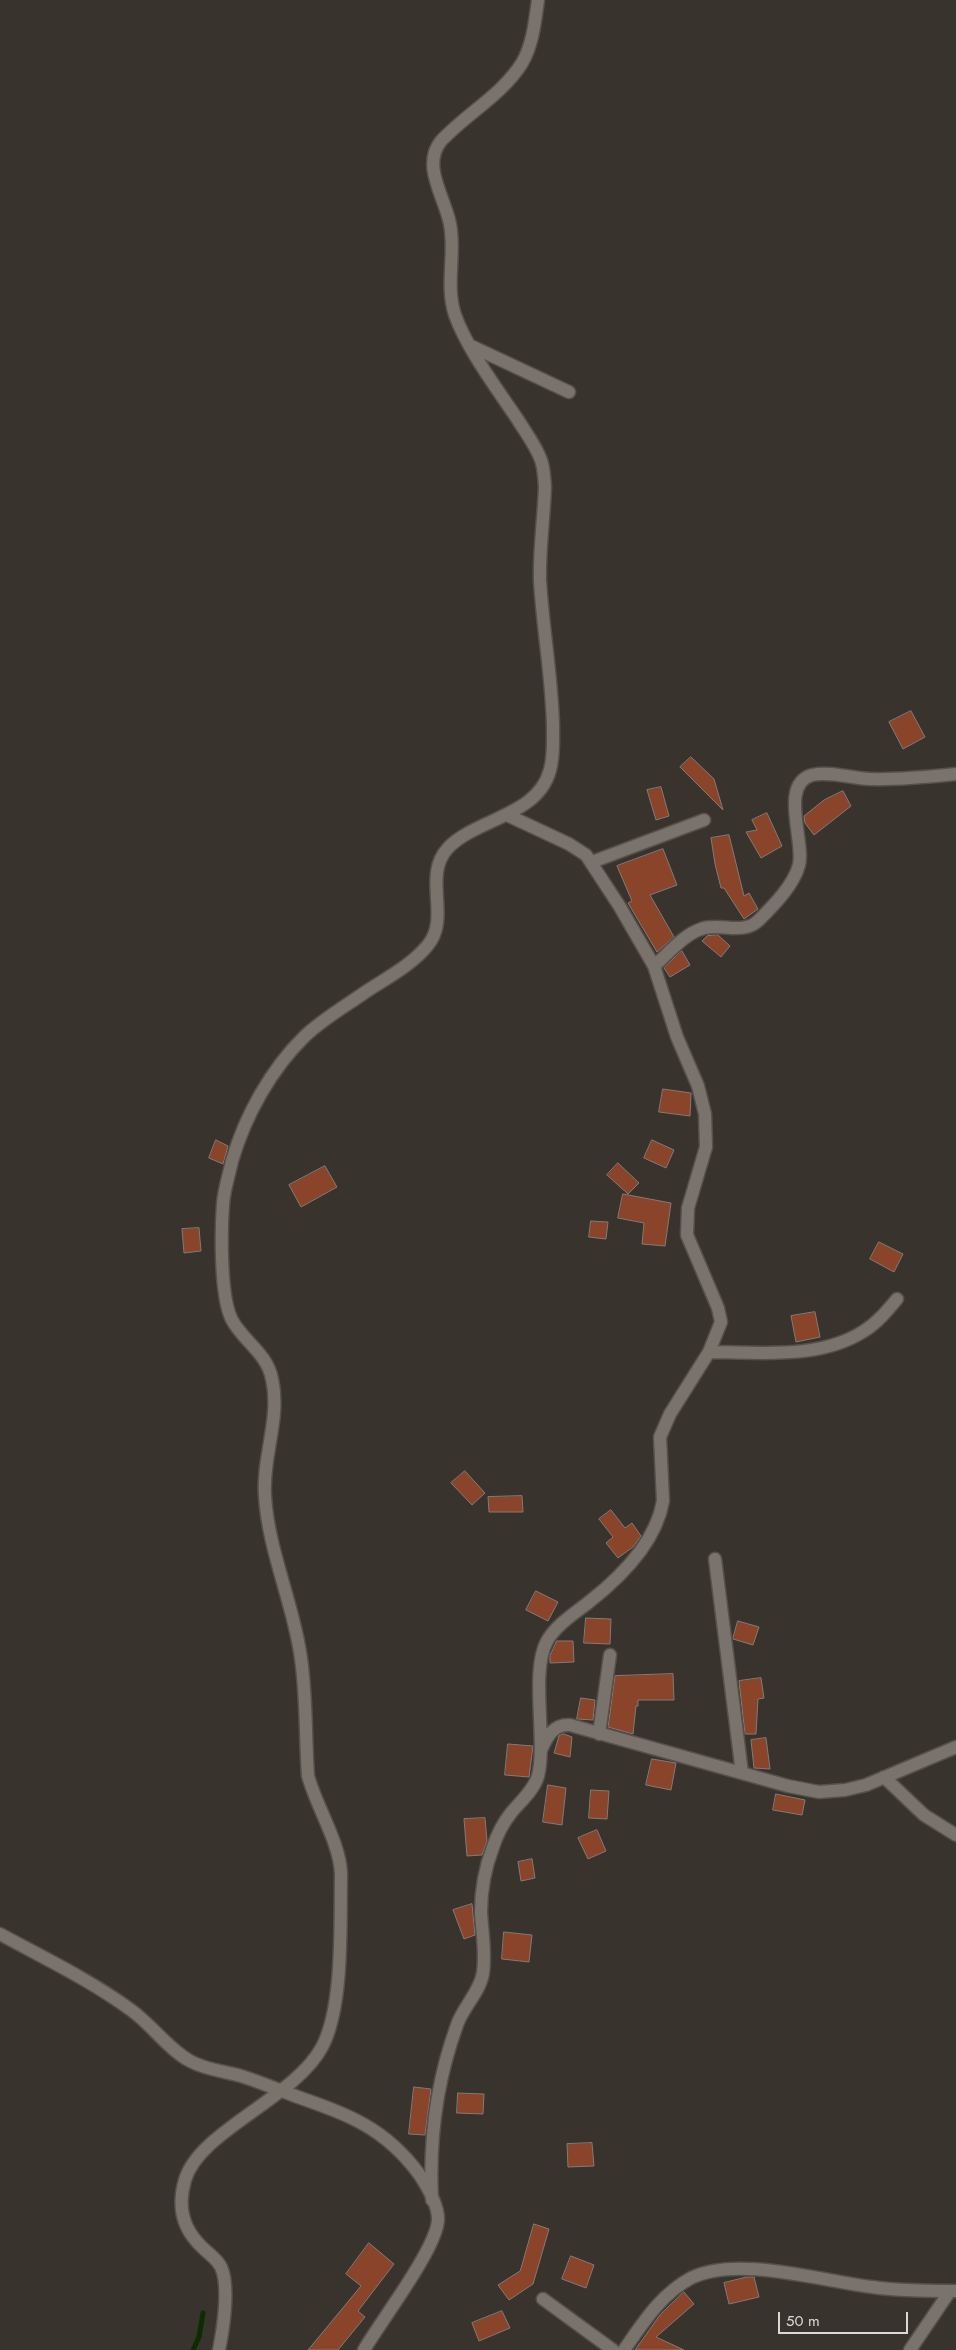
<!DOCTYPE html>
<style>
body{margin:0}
#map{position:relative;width:956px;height:2350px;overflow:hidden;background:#38332d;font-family:Jost,sans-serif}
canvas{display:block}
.scale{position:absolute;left:778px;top:2312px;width:130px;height:22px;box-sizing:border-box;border:2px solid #dcd9d5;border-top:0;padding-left:6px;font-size:15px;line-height:18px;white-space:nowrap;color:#dcd9d5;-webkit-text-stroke:4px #38332d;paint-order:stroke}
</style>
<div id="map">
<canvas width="956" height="2350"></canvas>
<div class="scale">50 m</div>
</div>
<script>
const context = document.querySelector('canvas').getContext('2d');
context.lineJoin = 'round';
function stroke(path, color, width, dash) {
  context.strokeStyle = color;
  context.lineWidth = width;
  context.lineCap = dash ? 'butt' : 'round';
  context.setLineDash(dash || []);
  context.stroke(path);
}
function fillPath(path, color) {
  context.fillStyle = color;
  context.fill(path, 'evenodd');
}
const stream = new Path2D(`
 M193,2350L199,2337L203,2313`);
const building = new Path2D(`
 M911,711L925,737L903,749L889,722Z
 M691,757L714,779L723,810L680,767Z
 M661,787L669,816L656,820L647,790Z
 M843,791L851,806L814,835L805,823L804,816L824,800Z
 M767,813L782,846L761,858L746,832L757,830L752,820Z
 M729,835L744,896L749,893L758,909L744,919L724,888H721L715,864L711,838Z
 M663,849L677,885L650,895L674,937L657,952L628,903L632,901L617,866Z
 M718,935L730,946L721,957L702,941L707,936Z
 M682,951L690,965L670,977L664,968Z
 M663,1089L691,1093L690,1116L659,1112Z
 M216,1140L228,1146L223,1164L209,1158Z
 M652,1140L674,1150L666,1168L644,1158Z
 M618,1163L639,1183L628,1194L607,1175Z
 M325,1166L337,1187L301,1207L289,1185Z
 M623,1194L671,1203L665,1246L642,1244L644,1223L618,1218Z
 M591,1221L608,1222L606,1239L589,1237Z
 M199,1228L201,1251L184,1253L182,1229Z
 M879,1242L903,1254L894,1272L870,1259Z
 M815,1312L820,1337L796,1342L791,1316Z
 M465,1471L485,1493L472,1505L451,1483Z
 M522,1496L523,1512H489L488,1497Z
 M611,1510L625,1528L632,1523L641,1536L633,1547L618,1558L606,1543L613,1537L599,1519Z
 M536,1591L558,1602L548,1621L526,1610Z
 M586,1618L611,1619L610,1644L584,1643Z
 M738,1621L759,1627L753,1645L733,1639Z
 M557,1641H573L574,1662L550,1663V1656Z
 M673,1674L674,1700H638V1706H636L633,1734L608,1727L615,1676Z
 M761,1678L764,1698L758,1699L756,1734H745L739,1681Z
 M581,1698L595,1700L593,1720L577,1719Z
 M564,1734L572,1737L570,1757L554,1753L559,1736Z
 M766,1738L770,1769L754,1768L751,1740Z
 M508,1744L533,1746L529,1777L505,1775Z
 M652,1759L676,1763L671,1790L646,1785Z
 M548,1785L566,1788L562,1825L543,1822Z
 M591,1790L609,1791L607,1819L589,1818Z
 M776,1794L805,1800L802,1815L773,1810Z
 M485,1818L487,1841L482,1855L467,1856L464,1819Z
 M597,1830L606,1851L588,1859L578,1838Z
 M532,1859L535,1878L521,1881L518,1862Z
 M472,1904L475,1935L464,1939L453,1910Z
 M504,1932L532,1935L529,1962L502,1959Z
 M414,2087L431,2089L425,2135L409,2134Z
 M458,2093L484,2094L483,2114L457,2113Z
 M592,2143L594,2166L568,2167L567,2144Z
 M534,2224L549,2229L533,2284L509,2300L498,2285L520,2271Z
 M369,2243L394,2264L358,2311L365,2317L338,2350H308L361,2286L346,2274Z
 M571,2256L594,2265L586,2288L562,2279Z
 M747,2277H754L759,2297L729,2304L724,2283Z
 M684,2292L694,2304L656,2337L684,2350H635L660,2315Z
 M502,2311L510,2328L479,2341L472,2323Z`);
const minor = new Path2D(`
 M471,346L569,392
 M592,862L704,820
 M654,966C668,954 683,935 701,929C720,922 743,936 759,920C773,906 794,885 799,865C805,842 779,784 812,775C830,771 851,778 869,779C898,780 928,777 956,774
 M709,1352C760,1352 819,1360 864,1331C877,1323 887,1311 897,1299
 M715,1559L742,1773
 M599,1734L610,1655
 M541,1750C547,1737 553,1724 570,1725L788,1786L819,1792L845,1790L866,1785L956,1747
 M884,1777L924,1815L956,1835
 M0,1934C44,1958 90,1980 131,2010C152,2025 168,2049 190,2061C206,2070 224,2071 241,2076C260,2082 279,2090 298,2097C349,2115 385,2128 419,2174C427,2186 438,2205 438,2219C438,2247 380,2322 364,2350
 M432,2200C429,2141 437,2080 457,2025C463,2007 480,1992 483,1973C486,1953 482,1932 481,1912C481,1890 485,1868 493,1847C497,1835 503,1823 511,1813C520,1802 534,1790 538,1776C547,1740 530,1672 547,1641C556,1625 575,1613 589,1602C621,1577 656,1542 663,1501L660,1437L670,1414L709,1352L721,1322L718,1308L687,1235L688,1208L706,1147L705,1114L698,1086L677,1037L654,966L620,907L586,855L569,844L507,815
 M543,2299L613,2350
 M219,2350C223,2330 230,2286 221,2267C217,2259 210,2255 203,2248C183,2230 177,2207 185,2180C199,2131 295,2098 322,2047C344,2006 340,1921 341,1874C340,1843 317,1808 308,1776C305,1735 307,1693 300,1652C292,1601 268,1548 265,1496C262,1457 281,1418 272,1379C267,1353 244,1342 232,1320C220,1297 221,1231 223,1204C224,1190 229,1175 232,1161C245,1116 271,1069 305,1036C323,1019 344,1007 364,993C385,979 412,965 428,945C451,917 422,876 448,848C477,818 538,816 550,770C554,756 553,741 553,726C552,678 543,630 540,581C539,550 544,518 545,486C544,477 544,468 541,460C536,446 526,433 518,420C498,390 467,349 455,315C445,285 456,254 450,224C445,197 421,166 441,141C466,114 502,95 522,63C533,44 535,21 538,0
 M624,2350C643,2323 661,2294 691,2278C737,2255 822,2281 872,2287C899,2291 928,2291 956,2291
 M910,2350L950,2291`);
stroke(stream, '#0d2d00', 5);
fillPath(building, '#89442a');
stroke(building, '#847a77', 1);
stroke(minor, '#54504b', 15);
stroke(minor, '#79736b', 12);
</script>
